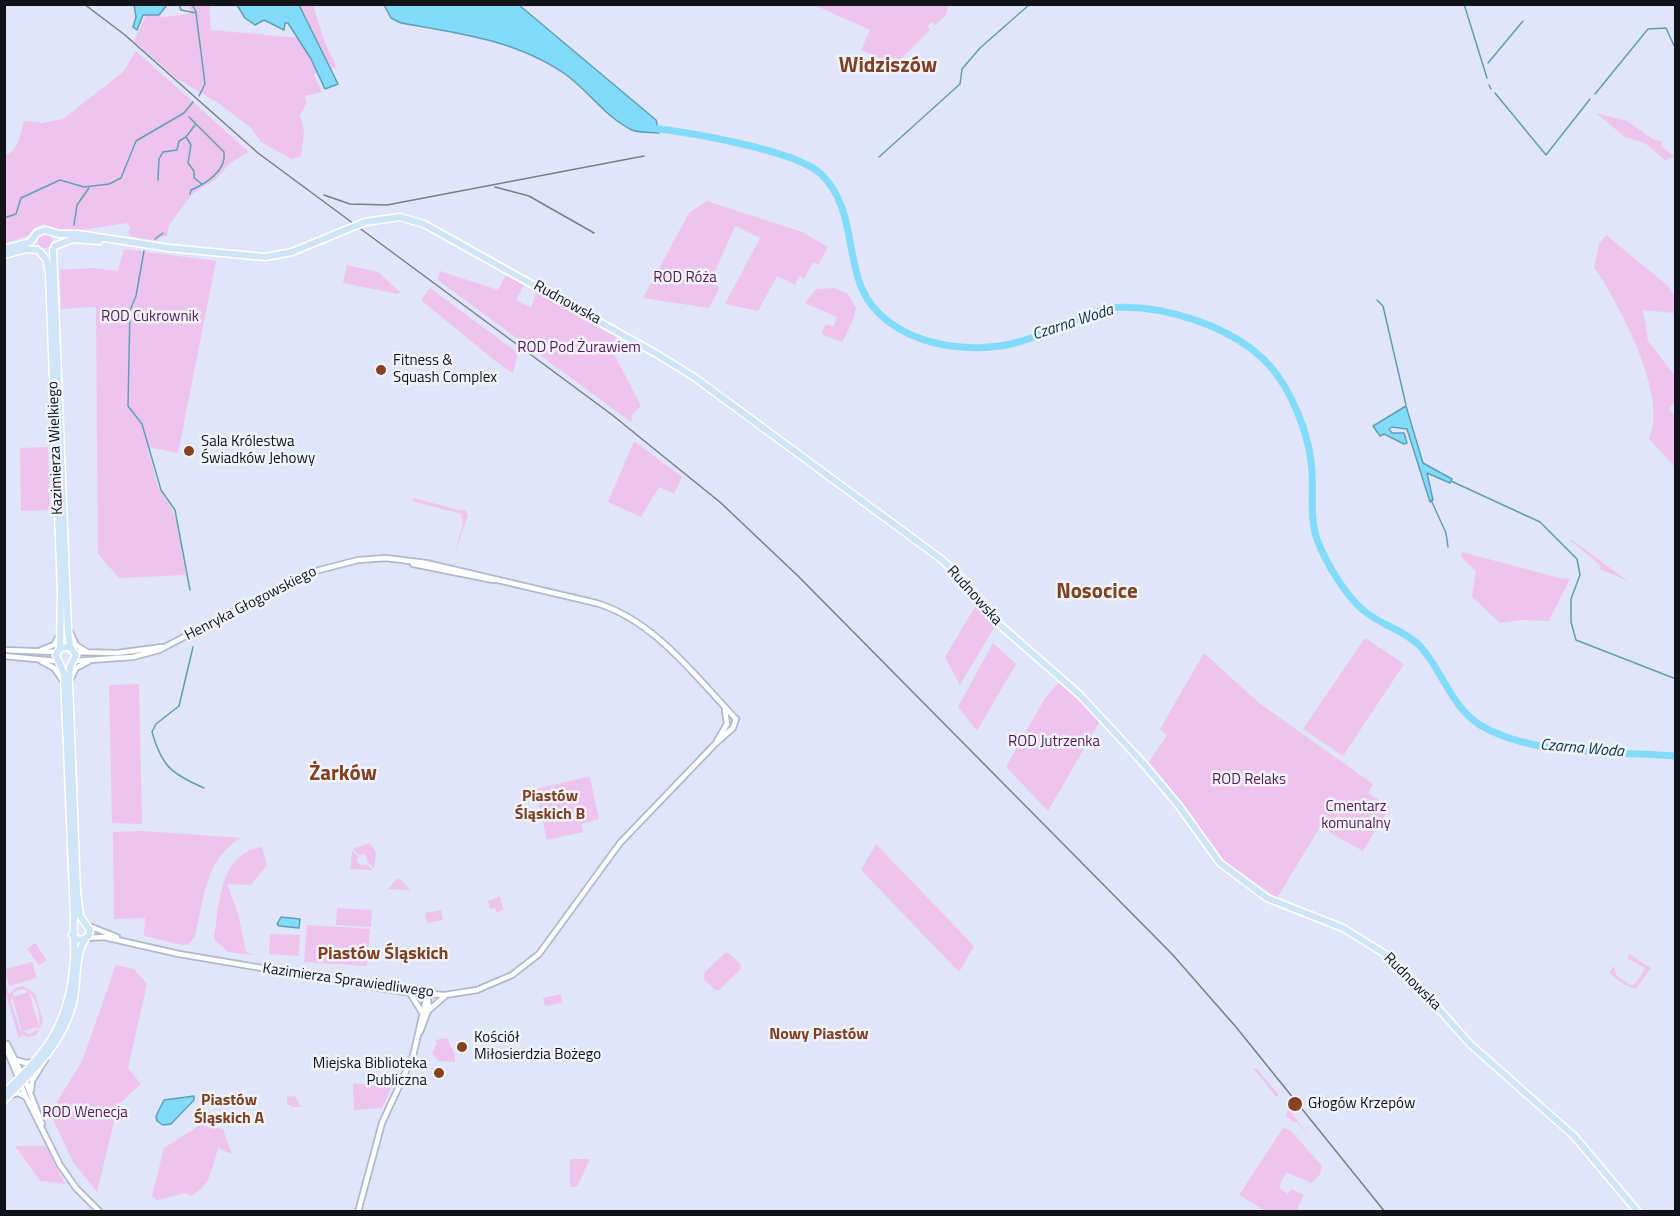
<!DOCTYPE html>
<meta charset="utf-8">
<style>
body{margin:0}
#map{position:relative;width:1680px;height:1216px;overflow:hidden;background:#e0e5fa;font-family:"Titillium Web",sans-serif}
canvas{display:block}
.frame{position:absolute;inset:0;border:6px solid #12141a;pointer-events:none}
</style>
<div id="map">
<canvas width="1680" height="1216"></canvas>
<div class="frame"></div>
</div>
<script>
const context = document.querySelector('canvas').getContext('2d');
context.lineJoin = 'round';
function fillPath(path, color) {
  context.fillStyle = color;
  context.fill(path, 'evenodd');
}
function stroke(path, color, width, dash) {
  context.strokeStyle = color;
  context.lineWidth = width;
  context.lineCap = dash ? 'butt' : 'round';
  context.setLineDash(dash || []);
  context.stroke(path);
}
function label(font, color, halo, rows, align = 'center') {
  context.font = font + ' "Titillium Web",sans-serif';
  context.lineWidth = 5;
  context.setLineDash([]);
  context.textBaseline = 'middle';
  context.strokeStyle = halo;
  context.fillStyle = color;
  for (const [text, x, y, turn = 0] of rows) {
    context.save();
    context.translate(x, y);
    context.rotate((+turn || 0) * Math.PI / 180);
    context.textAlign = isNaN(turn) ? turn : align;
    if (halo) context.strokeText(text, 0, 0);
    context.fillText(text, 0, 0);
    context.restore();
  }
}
const green = new Path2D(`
 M190,4L209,5L211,30L300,38L318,73L314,75L322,92L305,96L307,103L300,115L304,132L301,156L292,159L261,142L251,128L218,103L176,78L134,41L146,15L164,17L189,14Z
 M299,5H313L325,43L337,67L331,69L316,43Z
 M814,5H948L946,15L935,25L932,22L927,26L930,30L895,65L861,50L870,30Z
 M136,51L249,152L230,163L216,179L192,194L169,225L167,236L160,237L157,241L130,236L128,232L131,228L127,223L81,230L58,229L43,224L34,228L27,236L5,243V155C19,152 20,133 24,121L42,123L63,119L123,72Z
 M1596,113L1627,121L1653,139L1663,142L1661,146L1675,157L1668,158L1666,161L1645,143L1625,137Z
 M707,201L802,232L828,247L818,265L813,262L804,279L799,276L795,285L777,276L758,311L725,304L760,238L735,226L712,278L719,289L709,308L643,298L689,213Z
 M38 241a7 7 0 1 1 14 0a7 7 0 1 1-14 0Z
 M1606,235L1668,286L1675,298V313L1643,310L1648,341L1675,376V402L1669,409L1675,416V467L1649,439C1669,396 1619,304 1594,267L1599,244Z
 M124,249L216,261L178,453L147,447L158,487L172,509L177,523L186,575L119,578L98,554L96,307L61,309L60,270L93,268L118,271Z
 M347,265L378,272L400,292L398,294L343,283Z
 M440,271L498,290L506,275L524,285L516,300L531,308L536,292L616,337L611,348L641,406L633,414L631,422L438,280Z
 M430,288L518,353L513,373L499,364L421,300Z
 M834,288L848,294L856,308L852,323L842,342L821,334L826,324L834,327L837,317L805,303L816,289Z
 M634,441L682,477L674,494L659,487L641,517L608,502Z
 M48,447L50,510L21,511L20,448Z
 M413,498L459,510H465L468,515L455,553L463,523L461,514L412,501Z
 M1570,540H1572L1628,581L1600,569V565Z
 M1462,552L1559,578L1570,579L1549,621L1522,620L1500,623L1472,597L1476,571L1461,557Z
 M976,605L995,626L960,685L945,657Z
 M1365,638L1404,664L1343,756L1303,729Z
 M993,643L1016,664L977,731L958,707Z
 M1204,653L1259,703L1373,784L1368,793L1390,807L1363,851L1320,827L1277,898L1223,860L1181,801L1149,762L1167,735L1160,729Z
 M1059,682L1100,721L1048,811L1006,767L1045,698Z
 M139,684L142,824L112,823L109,685Z
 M587,777L590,778L599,819L581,824L583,832L547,840L535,789Z
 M143,831L241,838C205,858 204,900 195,936L190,943L182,945L144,936L145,918L114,919L113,832Z
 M370,843L376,853L374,868L368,863L365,854L359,855L353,849Z
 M876,844L974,946L959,972L861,870Z
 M262,847L267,865L251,885L227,884L238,913L246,952L254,955L228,952L214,939C220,904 218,854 262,847Z
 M352,851L358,856L357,862L361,865L366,864L373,870L350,869Z
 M398,878L400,879L410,890L388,889Z
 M500,896L503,909L497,913L495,908L490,909L488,901Z
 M337,908L372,910L371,927L336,925Z
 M441,910L443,920L427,923L425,913Z
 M307,925L370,929L367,966L304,962Z
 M270,934L300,935L299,956L269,954Z
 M35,943L47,960L39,965L27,949Z
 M725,953H729L741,965V969L719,990H715L704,979L705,972Z
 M1629,954L1651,968L1636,989L1625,985L1609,973L1614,966L1616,975L1630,985L1636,983L1645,968L1628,959Z
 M32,962L37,978L9,986L5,969Z
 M116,965L134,969L147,984L128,1068L141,1084L118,1105L97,1192L73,1162L50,1113L82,1061Z
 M5,981L9,995L15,988L23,986L35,993L43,1021L36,1035L29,1037L21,1035L19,1039L5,991ZM23,989C36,992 43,1018 38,1029L30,1034L20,1030L11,1002L14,992Z
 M29,992L39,1027L22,1031L12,997Z
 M561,994L562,1003L545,1006L543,998Z
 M447,1038L455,1055V1062L439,1061L432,1054L437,1042L435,1040Z
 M1256,1068L1279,1095L1276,1097L1254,1069Z
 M353,1083L391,1088L382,1108L354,1110Z
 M295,1096L301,1107H292L287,1104V1097Z
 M1288,1108L1311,1139L1297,1122H1293L1286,1116Z
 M200,1125L223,1129L232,1154L218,1148C212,1169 211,1185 191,1196L186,1193L157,1200L152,1196L164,1148Z
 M1283,1128L1290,1130L1322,1166L1320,1174L1312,1183L1286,1172L1279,1187L1288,1194L1291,1189L1304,1195L1296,1211H1266L1239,1195Z
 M15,1146H46L65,1184L40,1181Z
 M570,1159H590L577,1187H570Z`);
const water = new Path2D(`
 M134,5H167L159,15H143L137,30L133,27L136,17Z
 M237,5H299L338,84L325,89L311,59L288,23H285L284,30L264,20L255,25L245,18Z
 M384,5H519L656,120L659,133C651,132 639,133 632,130C605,117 589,91 565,74C516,40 458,33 401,23L391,18Z
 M1406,406L1423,463L1452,479L1450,483L1427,473L1433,500L1430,502L1407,429L1392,427L1389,429L1392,433H1404L1407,443L1404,444L1384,434L1380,436L1373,426Z
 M281,917L300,919L299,928L279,926L277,924Z
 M194,1096V1100L171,1124L163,1125L157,1121L156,1116L164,1100Z`);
const stream = new Path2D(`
 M179,4L181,10L196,13L205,84L199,96
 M192,4L196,12
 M1464,4L1487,78
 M1488,63L1523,21
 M1489,85L1491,89
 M1495,93L1546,155L1590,99
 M1595,94L1648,29L1666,28L1676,50
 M189,117L224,152C227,171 205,184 191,190L190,194
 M195,125L186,137L191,145L188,163L194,171V178L202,184
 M879,157L960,84L962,69L980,48L1030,4
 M158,180L159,159L163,152L177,150L179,141L186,137
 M4,218L16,214L21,198L60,180L84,187L109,184L121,178L136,141L184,113L193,102
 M74,225L77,205L89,188
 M155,239L163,233
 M144,251L136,296L130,310L128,406L142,424L161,490L175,510L190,590
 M1377,300L1383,306L1406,405
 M1451,481L1540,522L1577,559L1580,575L1571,599V622L1576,640L1676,679
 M1431,500L1446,533L1448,547
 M193,647L179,706L156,724L152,732C162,767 172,774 204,788`);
const river = new Path2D(`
 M651,128C687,132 796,150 821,174C850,202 847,241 858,278C876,341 960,357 1015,343C1046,335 1077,318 1108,308C1161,303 1234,326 1270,366C1291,390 1307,430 1311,461C1315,488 1308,516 1318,542C1327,564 1345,595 1363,610C1380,625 1403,629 1420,646C1442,670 1451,707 1480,725C1534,757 1614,751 1676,756`);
const minor = new Path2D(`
 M413,564L493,580
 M70,632L76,645L87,652
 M4,650L57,652
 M41,650L54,645L59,636
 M75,652L117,653L162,647
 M4,656L57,661
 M41,661L54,668L63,681
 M75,661L133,657L159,650L308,573L358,560L386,558L426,563L596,603C654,620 695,676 736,719
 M70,680L76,668L89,661
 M717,741L727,724L725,710
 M89,926L117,937
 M88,938L104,937L179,954L410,993L445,995L477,990L512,975L539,954L620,843L716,743L733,728L736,719
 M410,993L421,1011
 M429,1010L445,996
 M420,1032L429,1008L427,995
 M4,1043L26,1097L60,1165L76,1188L100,1212
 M7,1044L25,1080L42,1124
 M16,1060L26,1063L33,1062
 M31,1090L32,1081L45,1060
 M10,1095L18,1093L26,1097
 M358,1212L382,1123L413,1056L427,995`);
const major = new Path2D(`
 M365,222L400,217L424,224L655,353L694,377L941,559L964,580L1000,625L1080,695L1142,762L1179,806L1220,863L1267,898L1343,928L1385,954L1415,982L1470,1044L1574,1136L1638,1212
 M55,246L73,239L99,241
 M4,249L30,242L37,233L45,230L59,234H78L169,248L265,257L292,252L343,231
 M53,250L68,630L70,647L76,655L70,667L69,682L77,892L80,916L90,930L89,935L83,940L76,939L72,935
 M40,252L46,259L49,273L61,592L60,647
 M4,255L26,249L37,250
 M4,1093C49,1051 70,1022 74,959C75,945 73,932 74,918L64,674L56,655L60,648L70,647
 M4,1100C34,1070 62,1045 73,1003C78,984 74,955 85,940`);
const rail = new Path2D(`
 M84,4L125,35L258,153L611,414L721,503L798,576L1172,954L1236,1027L1385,1212
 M495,187L529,196L594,233
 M324,195L350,204L387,205L644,156`);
const majorBridge = new Path2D(`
 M343,231L365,222`);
const markers = [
 [381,370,6,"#89421f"],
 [189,451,6,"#89421f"],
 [462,1047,6,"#89421f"],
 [439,1073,6,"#89421f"],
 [1295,1104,8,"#89421f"]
];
const parkNames = [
 ["ROD Róża",685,278],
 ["ROD Cukrownik",150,317],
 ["ROD Pod Żurawiem",579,348],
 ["ROD Jutrzenka",1054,742],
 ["ROD Relaks",1249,780],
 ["Cmentarz",1356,807],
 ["komunalny",1356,824],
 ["ROD Wenecja",85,1113]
];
const streetNames = [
 ["Rudnowska",567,303,29],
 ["Kazimierza Wielkiego",56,448,-92],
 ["Rudnowska",974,596,48],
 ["Henryka Głogowskiego",251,604,-27],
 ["Kazimierza Sprawiedliwego",348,981,8],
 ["Rudnowska",1412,982,45]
];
const poiNames = [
 ["Fitness &",393,361],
 ["Squash Complex",393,378],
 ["Sala Królestwa",201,442],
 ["Świadków Jehowy",201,459],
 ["Kościół",474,1038],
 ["Miłosierdzia Bożego",474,1055],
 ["Miejska Biblioteka",427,1064,"right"],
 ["Publiczna",427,1081,"right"],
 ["Głogów Krzepów",1308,1104]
];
const waterNames = [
 ["Czarna Woda",1073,323,-18],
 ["Czarna Woda",1582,749,5]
];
const neighbourhoodNames = [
 ["Piastów",550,797],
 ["Śląskich B",550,815],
 ["Nowy Piastów",819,1035],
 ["Piastów",229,1101],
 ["Śląskich A",229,1119]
];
const quarterNames = [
 ["Piastów Śląskich",383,955]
];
const districtNames = [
 ["Widziszów",888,67],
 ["Nosocice",1097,593],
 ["Żarków",343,775]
];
fillPath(green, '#eec3ee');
fillPath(water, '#81dbf9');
stroke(water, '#609fb6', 1.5);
stroke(stream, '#609fb6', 1.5);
stroke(river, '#81dbf9', 7);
stroke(minor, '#b3b8cc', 8);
stroke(major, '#fff', 9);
stroke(minor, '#fff', 4.5);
stroke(major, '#d0e5f8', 6);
stroke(rail, '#7a7d8b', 1.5);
stroke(majorBridge, '#fff', 9, []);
stroke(majorBridge, '#d0e5f8', 6);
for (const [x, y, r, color] of markers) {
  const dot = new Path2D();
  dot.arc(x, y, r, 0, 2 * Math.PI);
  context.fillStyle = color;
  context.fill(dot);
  stroke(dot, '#f0f3fb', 2);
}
label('15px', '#57185a', '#f0f3fb', parkNames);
label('15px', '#12141a', '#f0f3fb', streetNames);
label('15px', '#12141a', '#f0f3fb', poiNames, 'left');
label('italic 16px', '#0b3743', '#f0f3fb', waterNames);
label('bold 16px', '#814020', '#f0f3fb', neighbourhoodNames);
label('bold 18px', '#814020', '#f0f3fb', quarterNames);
label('bold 21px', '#814020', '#f0f3fb', districtNames);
</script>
